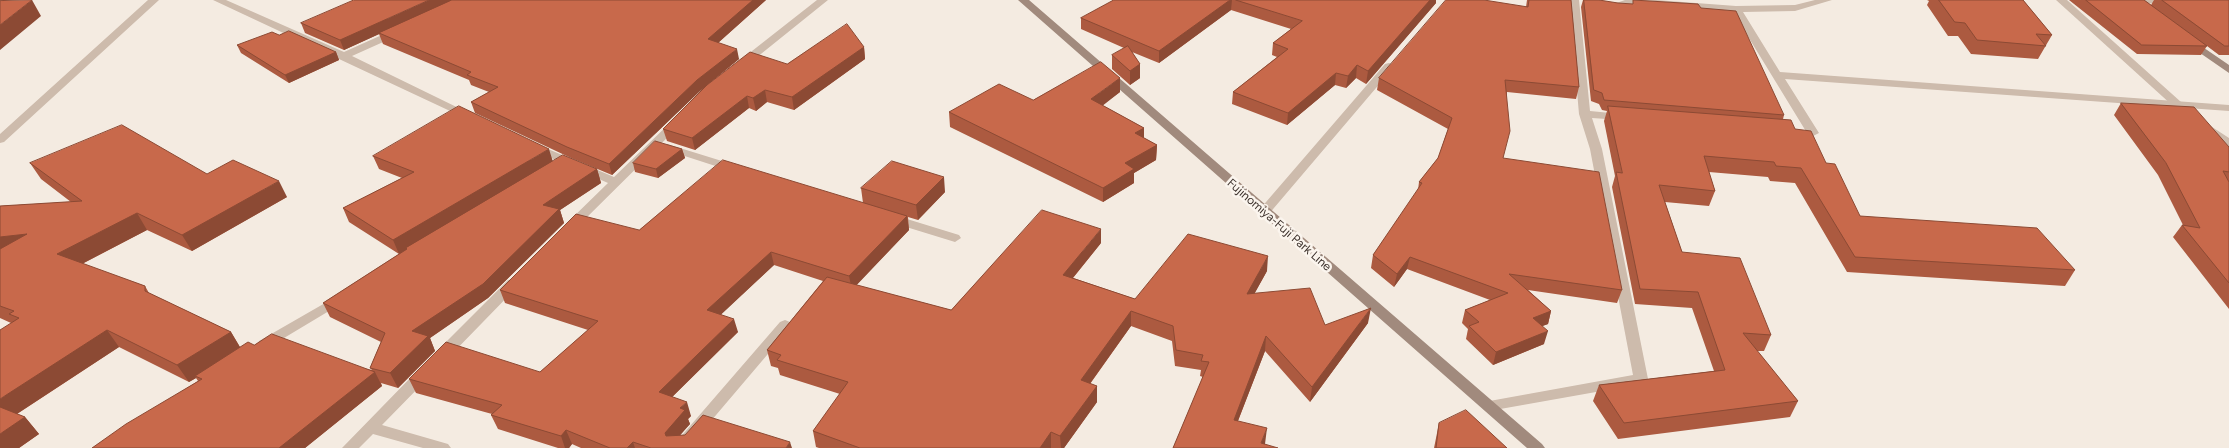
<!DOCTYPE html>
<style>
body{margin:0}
canvas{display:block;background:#f4ebe1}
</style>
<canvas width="2229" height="448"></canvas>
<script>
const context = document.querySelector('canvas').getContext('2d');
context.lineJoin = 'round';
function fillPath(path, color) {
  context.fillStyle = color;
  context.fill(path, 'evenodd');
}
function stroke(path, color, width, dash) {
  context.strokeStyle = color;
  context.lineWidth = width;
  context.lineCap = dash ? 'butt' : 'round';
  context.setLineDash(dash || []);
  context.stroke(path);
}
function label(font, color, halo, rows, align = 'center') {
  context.font = font + ' Figtree,sans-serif';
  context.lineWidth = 5;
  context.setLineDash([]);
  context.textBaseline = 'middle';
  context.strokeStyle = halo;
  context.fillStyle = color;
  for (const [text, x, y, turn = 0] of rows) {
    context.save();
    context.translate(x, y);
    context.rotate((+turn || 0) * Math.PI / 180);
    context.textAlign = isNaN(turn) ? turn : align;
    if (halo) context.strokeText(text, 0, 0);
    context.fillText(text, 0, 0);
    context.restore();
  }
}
const lane = new Path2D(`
 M2056,0H2067L2181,102L2182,104L2181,106H2173Z`);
const street = new Path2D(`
 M148,0H159L4,142L0,143V134Z
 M213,0H226L344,52L393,30H401V34L352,56L475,116L473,118H465Z
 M817,0H828L746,66H738V62Z
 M1569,0H1579L1590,111L1621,114L1627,117L1621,120L1592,118L1602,149L1648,379L1646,383L1641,384L1489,411L1484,410L1482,406L1484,402L1633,375L1590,149L1579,114Z
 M1625,0H1656L1736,6L1795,5L1815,0H1832L1795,11L1743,12L1780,72L2229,105V111L1785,79L1819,133L1813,136L1807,133L1733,12L1632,4L1616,11L1605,7Z
 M2131,0H2175L2176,1L2171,4L2136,3Z
 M1389,63L1393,64V68L1268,215H1260L1258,212L1260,209L1385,64Z
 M677,119L681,120L683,122L681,124L574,230H566L564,227L566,224L608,183L533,150L531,148L533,146H541L614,177L673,120Z
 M2209,125L2229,138V147L2205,130L2203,128L2205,126Z
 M667,144L738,166L740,168L734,172L663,149L661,147Z
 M894,215L959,235L961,238L955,242L890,222L888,219L890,216Z
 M513,279L520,283L518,286L446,360H436L434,356L436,352L508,280Z
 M339,295L346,299L344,302L269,347H259L257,344L259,341Z
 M785,320L790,322L792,325L790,328L688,448H671L780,322Z
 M423,369L428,370L430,374L428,378L382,425L448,444L451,448H423L373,434L359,448H342L418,370Z`);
const secondary = new Path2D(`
 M1018,0H1029L1542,444L1545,448H1527Z
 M2191,39L2229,65V73L2187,44L2186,42Z`);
const wall = new Path2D(`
 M766,0L718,43L739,59L700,91L612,175L571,158L475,113L471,102L489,92L471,85L469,80L383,44L379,34L344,50L305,33L301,23Z
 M1114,0H1436V3L1366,84L1356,78L1346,88L1335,85L1287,125L1232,104L1233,92L1277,57L1272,55L1273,43L1291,29L1231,10L1159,63L1132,52L1140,64V78L1130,85L1112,69V55L1124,48L1081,29V18Z
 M1527,0H1571L1579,87L1576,99L1507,92L1503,158L1622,290L1617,303L1528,290L1551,311L1548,324L1542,326L1544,344L1493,365L1466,339L1468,329L1462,323L1465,310L1490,300L1407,269L1394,287L1371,268L1373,255L1418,190L1419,182L1438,158L1448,129L1377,90L1379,78L1526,7Z
 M1583,0H1599L1784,115L1783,119L1795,129L1826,163L1860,216L2075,270L2065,286L1847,272L1795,183L1770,181L1768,177L1709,172L1715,191L1709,206L1665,202L1682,252L1771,335L1764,351H1757L1798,401L1790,417L1618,439L1593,401L1599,385L1714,371L1692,308L1635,304L1612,187L1615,176L1604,121L1607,111L1602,110L1599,104L1591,101L1581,7Z
 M1927,0H2023L2052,35L2038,59L1971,54L1958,36H1948L1927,5L1929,1Z
 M2069,0H2144L2151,5L2154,0H2229V55H2219L2207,46L2201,55L2137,54Z
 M237,45L336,52L339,60L289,83L241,53Z
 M864,47L865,59L794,110L767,102L756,111L749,108L695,150L667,141L663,129L787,64Z
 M1120,92L1102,105L1144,128V138L1157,145L1156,160L1134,173V183L1103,202L950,127L949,112L1033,100Z
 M2121,103L2229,147V309L2173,237L2182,225H2183L2158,175L2114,115Z
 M682,149L685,158L658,178L635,172L633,163Z
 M373,156L553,161L597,169L601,183L560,210L564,223L488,298L430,338L435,351L398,388L381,383L382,386L305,448H92L198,381L196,378L189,382L119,347L17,414L25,417L39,434L19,448H0L11,323L0,318V206L71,202L41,179L30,163L207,174L287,197L192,251L147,230L82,264L145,286L149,293L231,332L240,347L254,345L372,370L370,368L381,342L330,317L323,303L399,254L349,222L343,208L402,178L379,169Z
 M861,188L945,192L918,220L908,217L909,230L856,285L951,310L1101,243L1073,278L1135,299L1267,271L1254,294L1325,325L1368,323L1310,402L1265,351L1238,421L1173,448L1203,377L1200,376L1201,370L1175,366L1172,341L1131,326L1090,384L1097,386V402L1064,448H819L816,447L813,431L840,394L780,375L778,368L771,366L767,350L823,281L774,265L721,314L738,332L672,397L691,416L688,419L690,424L679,435L792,448H581L572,444L569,448H558L498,429L491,415L492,414L416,393L409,379L540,372L588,330L505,303L500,290L639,230L863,203Z
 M1439,423L1507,448H1434Z`);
const shadedWall = new Path2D(`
 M32,0L41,16L0,50V25Z
 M429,0H454L344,50L340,40Z
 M753,0H766L710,50L708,39Z
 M1230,0H1232L1231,10L1159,63V51Z
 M1430,0H1436V3L1366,84L1368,71Z
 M864,47L865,59L794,110L792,97Z
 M737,49L739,59L700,91L612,175L609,164L697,80Z
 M336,52L339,60L289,83L285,75Z
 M1140,64V78L1130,85V71Z
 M1357,65L1356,78L1346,88L1348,76Z
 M1336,73L1335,85L1287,125L1288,113Z
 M1120,78V92L1092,114L1091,99Z
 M765,90L767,102L756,111L753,98Z
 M747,96L749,108L695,150L692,138Z
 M1144,128V142L1135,133Z
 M1157,145L1156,160L1134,173V183L1103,202V188L1125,163Z
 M549,149L553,162L406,248V250L399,254L393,240Z
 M682,149L685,158L658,178L656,169Z
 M597,169L601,183L560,210L564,223L488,298L430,338L435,351L398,388L390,373L412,331L543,205Z
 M944,177L945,192L918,220L916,205Z
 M279,181L287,197L192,251L182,235Z
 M137,213L147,230L68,271L57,254Z
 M907,216L909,230L852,290L849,276Z
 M1101,229V243L1063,290V275Z
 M27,234L0,255V237Z
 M771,252L774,265L711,324L707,310Z
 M1268,256L1267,271L1246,309L1247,294Z
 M1410,257L1407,269L1394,287L1397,274Z
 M1371,308L1368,323L1310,402L1312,387Z
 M1131,311V326L1081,396V380Z
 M1551,311L1548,324L1529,331L1533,318Z
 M734,319L738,332L663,406L659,392Z
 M107,330L119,347L6,421L0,414V399Z
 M1548,331L1544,344L1493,365L1496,352Z
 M231,332L241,349L195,376L196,378L189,382L177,365Z
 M1266,336L1265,351L1232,436L1234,420Z
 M375,372L382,386L305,448H279Z
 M1097,386V402L1064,448H1061L1060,436Z
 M687,402L691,416L688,419L690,424L670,447L665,433L680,408Z
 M25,417L39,434L19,448H0V434Z
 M1267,428L1265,444L1263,448L1261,443Z
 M566,430L572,444L569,448H565L561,436Z
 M1051,432V448H1040Z
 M633,442L635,448H627Z
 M790,442L792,448H786Z`);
const building = new Path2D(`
 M32,0L0,25V1Z
 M354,0H429L340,40L301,23Z
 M452,0H753L708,39L737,49L697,80L609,164L567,147L471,102L498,87L467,75L471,72L379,33Z
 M1114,0H1230L1159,51L1081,18Z
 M1236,0H1430L1368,71L1357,65L1348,76L1336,73L1288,113L1233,92L1288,49L1273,43L1302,21Z
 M1446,0H1484L1528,7L1529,0H1571L1579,87L1505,80L1510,131L1503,158L1599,172L1622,290L1509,274L1551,311L1533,318L1548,331L1496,352L1469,326L1479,322L1465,310L1508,293L1410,257L1397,274L1373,255L1422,183L1419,182L1438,158L1452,118L1379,78Z
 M1584,0H1599L1618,3L1633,4V0L1698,4L1701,8L1736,11L1784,115L1604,100L1602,93L1594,90Z
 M1939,0H2023L2052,35L2036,34L2046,46L1977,40L1965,23L1955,22Z
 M2086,0H2144L2207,46L2142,45Z
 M2162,0H2229V46H2225Z
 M847,24L864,47L792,97L765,90L753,98L747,96L692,138L663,129L707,85L750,52L787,64Z
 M289,31L336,52L285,75L237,45L272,32L279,35Z
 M1128,46L1140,64L1130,71L1112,55Z
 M1101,62L1120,78L1091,99L1144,128L1135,133L1157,145L1125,163L1134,169L1103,188L949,112L999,84L1033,100Z
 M2121,103L2194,107L2229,147V172L2223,171L2229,182V283L2182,225L2200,228L2166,163Z
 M459,106L549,149L393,240L343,208L414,172L373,156Z
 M1608,106L1791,120L1795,129L1811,131L1826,163L1835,164L1860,216L2037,228L2075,270L1855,257L1801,168L1776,166L1774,162L1704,156L1715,191L1659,185L1682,252L1740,258L1771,335L1743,333L1798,401L1624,423L1599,385L1725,370L1698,292L1640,289L1616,172L1622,173Z
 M122,125L207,174L233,160L279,181L182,235L137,213L57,254L145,286V291L231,332L177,365L107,330L0,399V330L19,318L9,314L14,311L0,306V249L27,234L0,237V206L82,201L30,163Z
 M655,141L682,149L656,169L633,163Z
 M563,155L597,169L543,205L559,209L483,284L412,331L428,336L390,373L370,368L385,333L323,303L407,249L406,248Z
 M723,160L907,216L849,276L771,252L707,310L734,319L659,392L687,402L680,408L685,410L665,433L666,436L685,435L703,415L790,442L786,448H651L633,442L627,448H610L566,430L561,436L491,415L502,405L409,379L446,342L540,372L598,321L500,290L576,214L639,230Z
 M892,161L944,177L916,205L861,188Z
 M1042,210L1101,229L1063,275L1135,299L1188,234L1268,256L1247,294L1310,288L1325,325L1371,308L1312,387L1266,336L1234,420L1267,428L1261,443L1278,448H1173L1209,362L1201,361L1203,355L1176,350L1173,326L1131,311L1081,380L1097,386L1060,436L1051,432L1040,448H860L813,431L848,382L777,360L781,355L767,350L827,277L951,310Z
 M272,334L375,372L279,448H92L126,424L202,379L195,376L248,342L254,345Z
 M0,407L25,417L0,434Z
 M1466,410L1507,448H1436L1439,423Z`);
const streetNames = [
 ["Fujinomiya-Fuji Park Line",1279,225,41]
];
fillPath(lane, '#cdbbac');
fillPath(street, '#cdbbac');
fillPath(secondary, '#a18a7d');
fillPath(wall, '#ac5a40');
fillPath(shadedWall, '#8c4a34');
fillPath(building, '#c8694b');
stroke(building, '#8c4a34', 1);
label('12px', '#3b302b', '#fbf5ee', streetNames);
</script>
